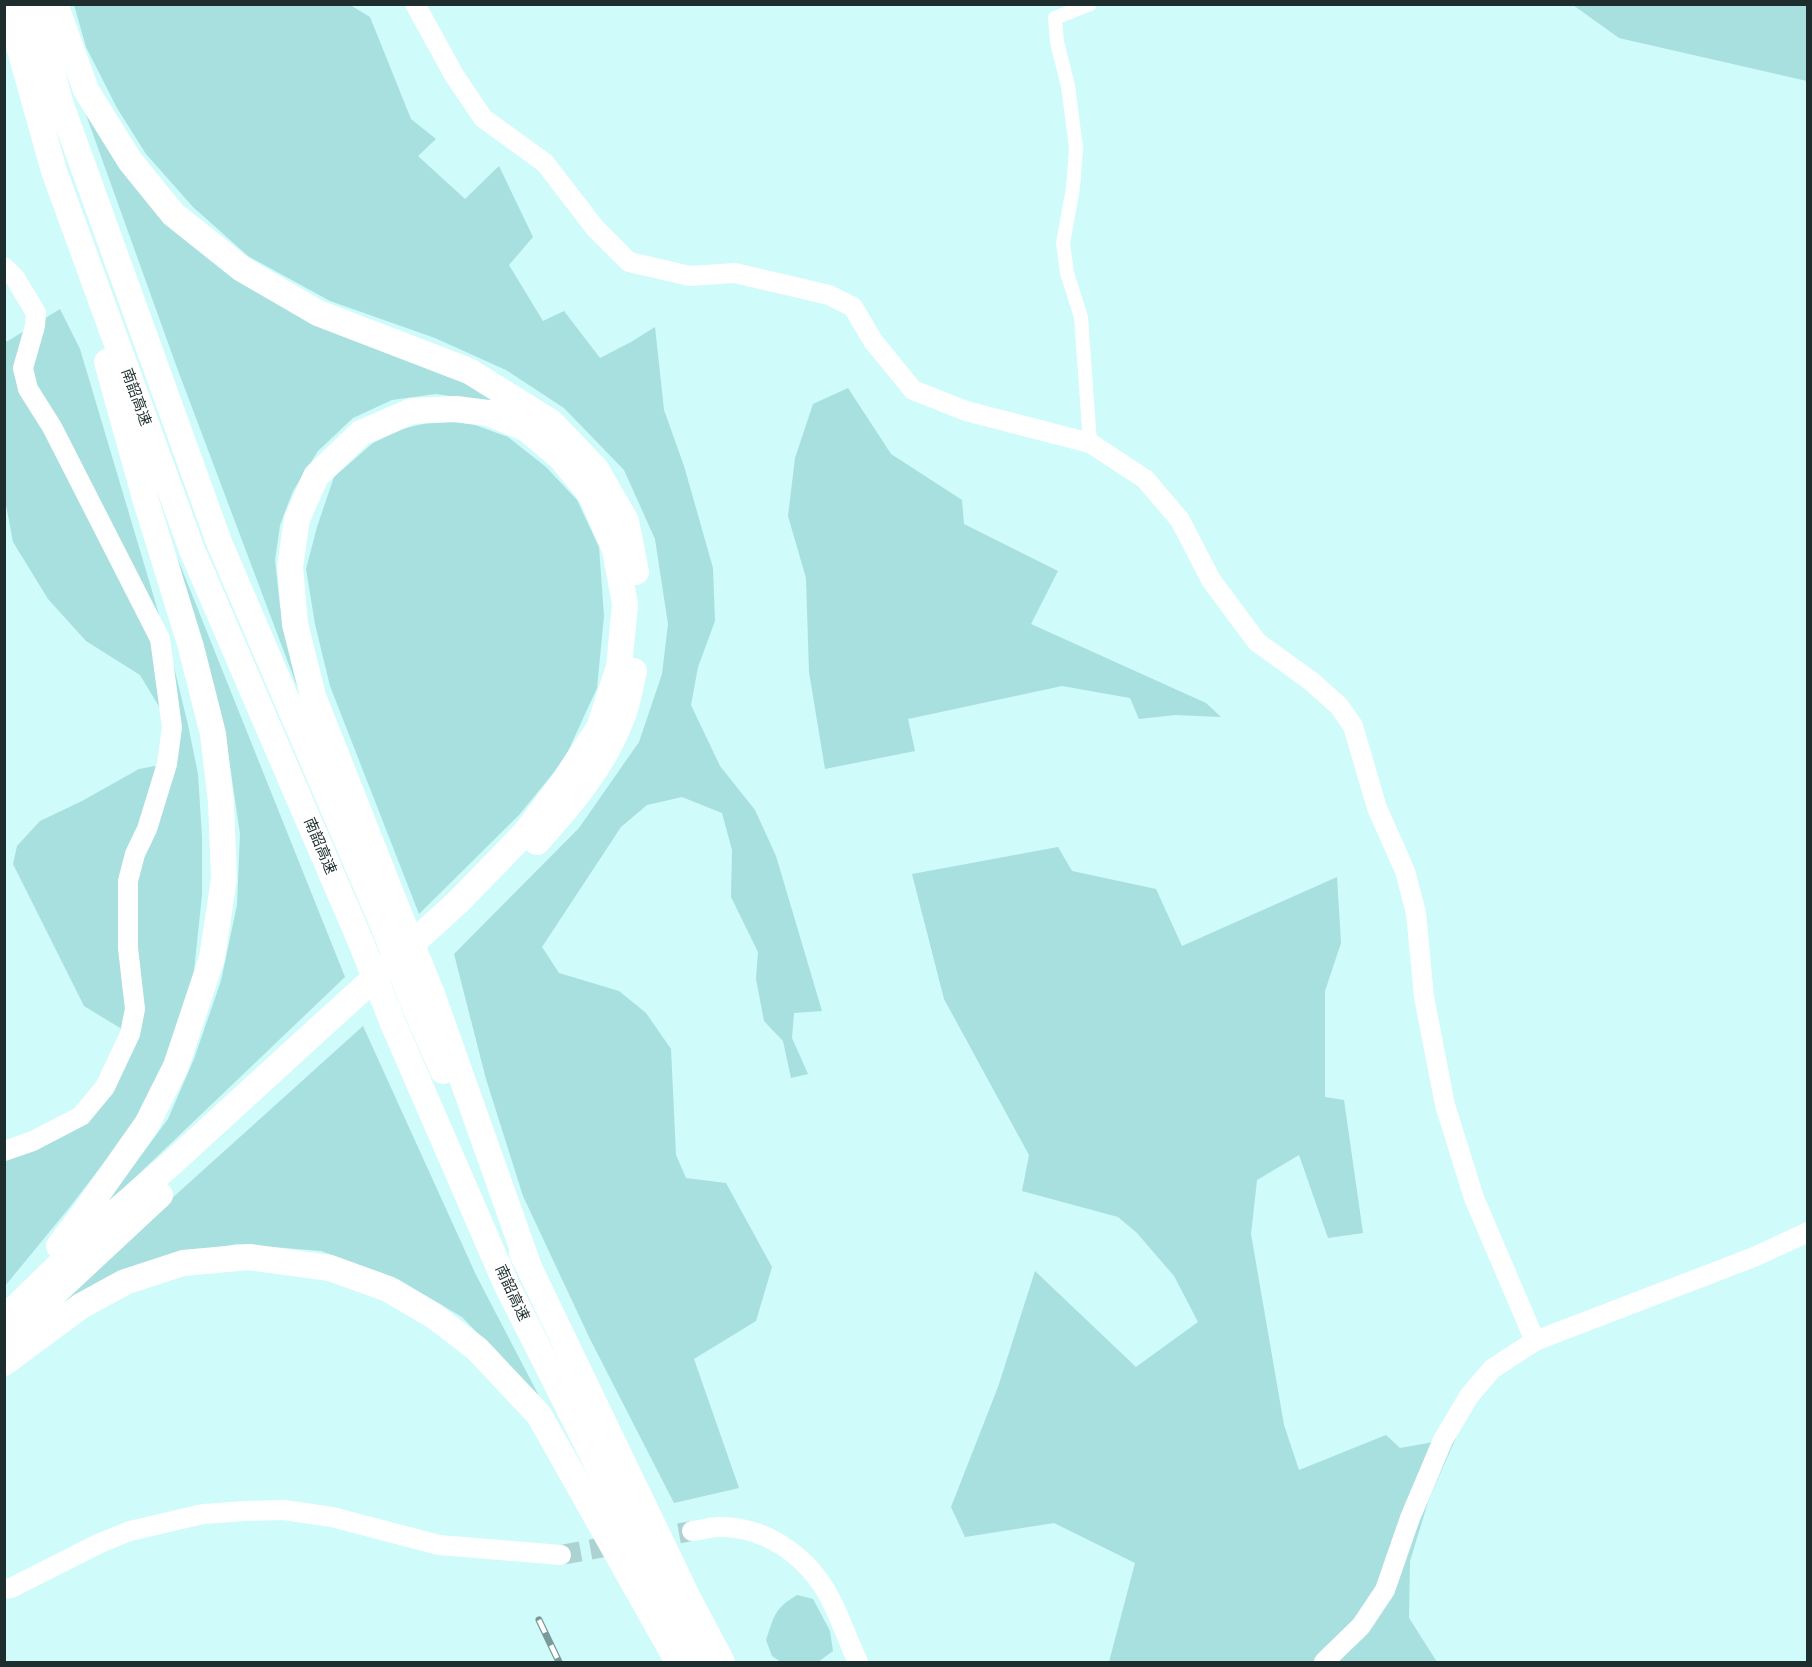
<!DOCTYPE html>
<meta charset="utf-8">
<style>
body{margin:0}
#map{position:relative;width:1812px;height:1667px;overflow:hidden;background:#cffbfa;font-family:"Public Sans",sans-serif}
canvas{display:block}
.frame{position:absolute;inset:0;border:6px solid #1e2e2e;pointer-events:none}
</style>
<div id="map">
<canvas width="1812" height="1667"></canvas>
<div class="frame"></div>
</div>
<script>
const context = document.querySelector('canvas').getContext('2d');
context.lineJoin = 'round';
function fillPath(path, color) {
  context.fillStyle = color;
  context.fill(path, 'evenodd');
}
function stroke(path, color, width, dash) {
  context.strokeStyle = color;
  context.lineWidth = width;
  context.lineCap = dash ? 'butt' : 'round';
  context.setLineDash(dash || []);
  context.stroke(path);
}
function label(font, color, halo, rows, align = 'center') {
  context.font = font + ' "Public Sans","Noto Sans SC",sans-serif';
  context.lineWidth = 6;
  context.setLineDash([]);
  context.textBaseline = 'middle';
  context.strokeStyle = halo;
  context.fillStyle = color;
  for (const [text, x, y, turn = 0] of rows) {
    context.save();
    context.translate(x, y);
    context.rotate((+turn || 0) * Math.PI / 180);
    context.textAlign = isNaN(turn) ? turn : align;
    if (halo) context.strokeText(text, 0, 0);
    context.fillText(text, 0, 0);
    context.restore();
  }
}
const green = new Path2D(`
 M74,5H350L370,17L411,119L436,139L418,156L465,199L499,166L533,237L509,265L543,321L564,311L600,358L631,342L655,327L664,410L684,466L713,568L715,621L698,667L691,705L720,766L755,810L776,856L822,1011L794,1013L792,1038L808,1074L791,1078L783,1041L764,1021L756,979L758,952L731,897L732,850L722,813L682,797L647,805L621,827L542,947L559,973L619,991L646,1013L671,1049L676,1155L686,1178L726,1183L772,1267L756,1321L694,1359L739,1488L674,1503L590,1339L523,1196L486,1079L454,954L579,828L639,742L662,674L668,624L655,539L624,470L564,408L506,370L435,338L330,301L248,256L193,207L146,154L117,108L86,47Z
 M1573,5H1807V81L1619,38Z
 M80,98L230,274L311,324L467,384L539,424L479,400L436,394L392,400L353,418L318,451L293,491L280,525L275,560L280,606L301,697L176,365Z
 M60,309L80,349L150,584L174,667L188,725L198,774L202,837V895L193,980L162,1076L124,1137L69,1208L5,1286V1151L81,1116L130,1034L84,1006L13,864L17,846L40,821L82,801L139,769L166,764L172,728L140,675L86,641L48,599L13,542L4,494L5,341H8Z
 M848,388L891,454L962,500L964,524L1058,571L1031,624L1206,703L1221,717L1175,715L1139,719L1130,698L1062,686L908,719L915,751L825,769L809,672L806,578L788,516L795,458L813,404Z
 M440,420L475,425L508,437L546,467L577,500L599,547L604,616L597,688L564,760L519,815L419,914L330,686L315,624L306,569L317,527L334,477L373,443L402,429Z
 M177,557L345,977L101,1210L168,1119L194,1059L221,981L237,905L240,834L225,732Z
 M1058,847L1072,871L1156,889L1182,946L1337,877L1341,943L1325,991V1097L1344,1100L1363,1233L1328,1238L1299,1155L1257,1180L1251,1234L1284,1425L1299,1470L1386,1435L1400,1448L1456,1438L1429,1499L1410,1561L1409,1618L1437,1662H1109L1135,1563L1054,1523L965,1537L951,1507L998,1387L1035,1271L1136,1367L1198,1322L1174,1276L1137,1233L1118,1217L1022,1191L1029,1155L944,999L912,874Z
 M363,1026L476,1275L539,1396L462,1317L398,1279L321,1251L237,1244L164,1257L50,1314L47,1311Z
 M797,1595L813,1599L830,1631L833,1651L818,1662H781L772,1656L766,1640C775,1615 773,1610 797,1595Z`);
const secondaryTunnel = new Path2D(`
 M561,1555L692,1531`);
const street = new Path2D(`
 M1090,443L1081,317L1067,273L1063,243L1073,188L1076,148L1068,86L1057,42L1055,18L1090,4`);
const secondary = new Path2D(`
 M415,4L454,75L483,118L545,163L595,228L629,262L690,276L735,273L829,295L853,307L873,341L913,390L966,411L1090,443L1145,479L1180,520L1211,580L1257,642L1311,681L1339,706L1353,726L1377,808L1405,871L1416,913L1424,997L1445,1105L1474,1198L1535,1341
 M4,267L15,278L36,313L35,326L23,368L28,389L52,427L160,639L172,727L167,764L147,829L135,854L128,881V948L135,1009L130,1034L105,1087L81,1116L33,1141L4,1151
 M692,1531C701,1530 711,1527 720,1527C764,1527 803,1553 826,1591C839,1613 847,1639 858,1662
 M4,1589L11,1588L100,1543L130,1531L203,1514L246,1511L284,1510L332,1517L439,1545L561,1555
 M1324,1662L1361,1626L1385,1590L1410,1518L1443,1440L1469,1396L1492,1369L1535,1341L1754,1257L1808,1232`);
const highway = new Path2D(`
 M7,4L54,171L192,550L360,940L392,1021L507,1286L697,1662
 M33,4L61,105L219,542L383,925L414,1005L443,1071
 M55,4L86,90L130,161L173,214L242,269L318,313L469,371L551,422L596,469L626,521L636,572
 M537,842C570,805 603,767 621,720C628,705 630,687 634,671
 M59,1246L87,1209L147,1124L176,1066L212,958L224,879L221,802L213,734L191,647L145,498L107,362
 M522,1253L687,1596L722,1662
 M4,1319L96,1229L174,1161L315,1032L458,902L526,832L564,781L599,728L619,667L625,604L615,550L591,495L561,458L527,429L488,413L456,409L412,411L361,433L316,476L297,519L290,567L295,624L313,696L400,916L432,994L529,1267
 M4,1344L27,1319L160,1195
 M4,1363L81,1306L125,1282L183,1263L249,1257L330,1268L388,1289L434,1316L477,1349L539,1415L678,1662`);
const rail = new Path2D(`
 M539,1620L559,1662`);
const streetNames = [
 ["南韶高速",136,397,70],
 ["南韶高速",320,846,67],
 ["南韶高速",512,1293,65]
];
fillPath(green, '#a8dfdf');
stroke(secondaryTunnel, '#acd2d1', 20, [20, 10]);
stroke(street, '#fff', 14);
stroke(secondary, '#fff', 20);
stroke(highway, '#fff', 26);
stroke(rail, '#7b9999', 7);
stroke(rail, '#fff', 4.5, [14]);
label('15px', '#1e2e2e', '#fff', streetNames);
</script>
